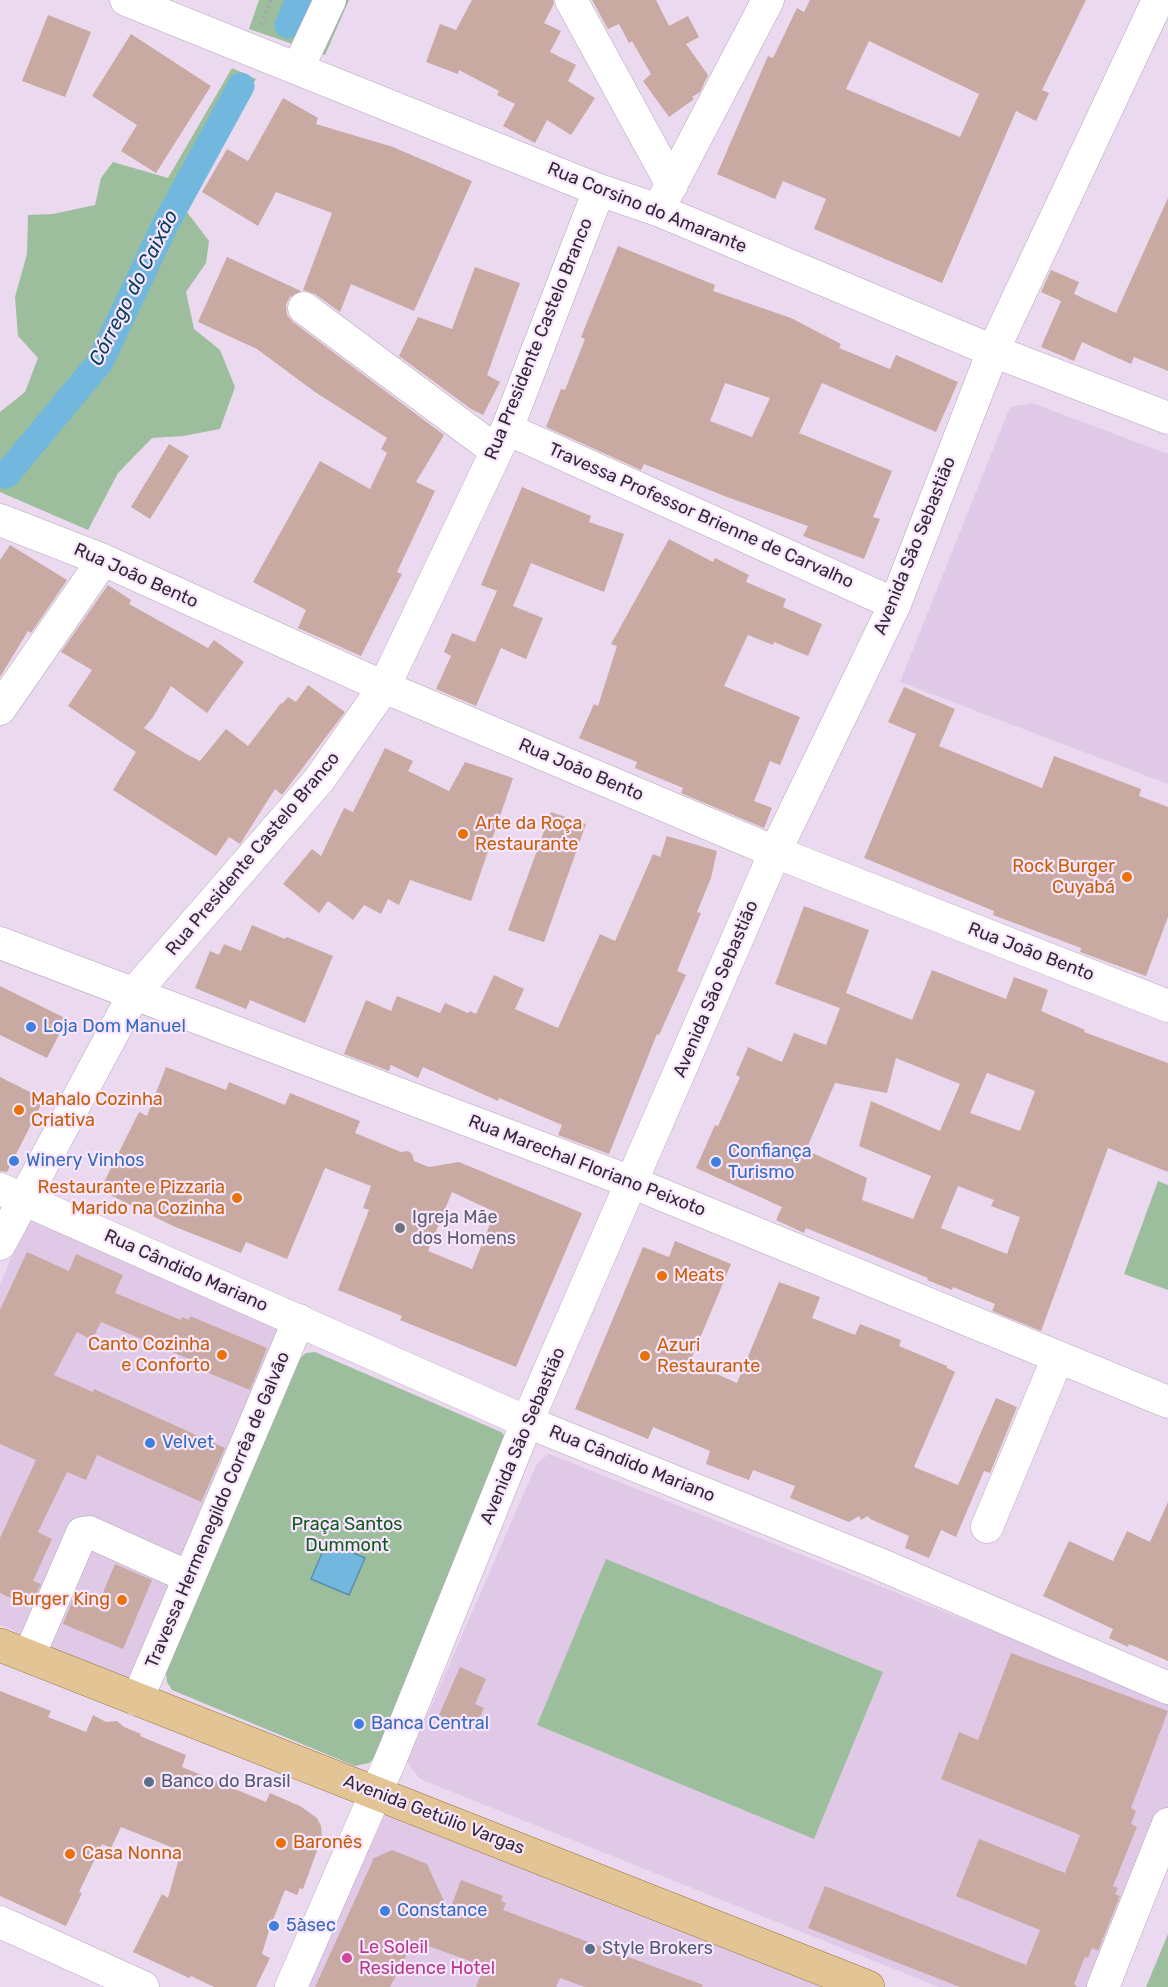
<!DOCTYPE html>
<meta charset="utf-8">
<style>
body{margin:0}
canvas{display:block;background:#ebd9f0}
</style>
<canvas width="1168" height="1987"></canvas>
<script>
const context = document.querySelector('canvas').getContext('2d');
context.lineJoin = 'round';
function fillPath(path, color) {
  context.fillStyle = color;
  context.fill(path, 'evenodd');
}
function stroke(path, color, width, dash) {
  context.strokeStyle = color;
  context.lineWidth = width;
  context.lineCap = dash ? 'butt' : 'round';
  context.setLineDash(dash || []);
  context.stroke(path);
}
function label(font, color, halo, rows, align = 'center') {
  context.font = font + ' Rubik,sans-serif';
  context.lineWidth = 4.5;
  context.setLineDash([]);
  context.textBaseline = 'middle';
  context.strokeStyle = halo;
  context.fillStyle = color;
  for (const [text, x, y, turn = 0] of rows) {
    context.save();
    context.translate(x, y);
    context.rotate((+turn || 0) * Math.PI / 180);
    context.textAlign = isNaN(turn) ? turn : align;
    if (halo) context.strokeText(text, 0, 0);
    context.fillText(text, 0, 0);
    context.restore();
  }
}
const built = new Path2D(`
 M1032,403L1168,454V784L900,682L1010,407Z
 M34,1206L295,1320L134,1683L0,1625V1284Z
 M549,1454L1168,1701V1865L1119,1987H939L420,1779L407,1762L537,1463Z
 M386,1812L821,1987H305Z`);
const green = new Path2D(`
 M259,0H349L325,55L249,29Z
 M232,68L256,79L184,208L209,241L206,263L186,292L194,329L220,350L235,387L220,429L183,436L152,438L118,473L88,530L0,492V412L25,392L38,358L18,336L15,297L27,254L28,215L53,214L95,205L101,178L113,162L168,178Z
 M1158,1181L1168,1185V1290L1124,1274Z
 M315,1352L501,1432L507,1438L378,1755L369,1763L355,1766L172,1690L167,1682L166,1672L298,1360L306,1353Z
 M606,1559L883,1672L814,1839L537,1725Z
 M1168,1934V1987H1146Z`);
const water = new Path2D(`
 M327,1541L365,1558L349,1595L311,1579Z`);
const canal = new Path2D(`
 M288,25L299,0
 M6,475L100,362L165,225L241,86`);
const building = new Path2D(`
 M472,0H553L554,4L544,23L561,31L550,52L576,65L568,81L595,98L571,135L547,120L535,143L503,126L515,104L497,95L499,91L459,70L458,74L426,62L440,24L456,30Z
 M592,0H656L669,26L688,16L699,37L686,44L708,75L700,92L692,97L694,99L669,117L643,81L651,74L632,41L629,43L619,24L608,29Z
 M810,0H1086L1042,90L1049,93L1036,121L1016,111L942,283L814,229L826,199L783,181L775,199L717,174L768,56L773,58L797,8L804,12ZM869,41L979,94L960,137L846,89Z
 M48,15L91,32L65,97L22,81Z
 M131,34L211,86L156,173L121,151L137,125L92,96Z
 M283,98L318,118L316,124L393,147L472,181L414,311L351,284L340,312L315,294L303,290L332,213L276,192L258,226L202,192L227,149L248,161Z
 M1168,198V371L1134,357L1131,364L1082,342L1074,361L1041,347L1061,301L1041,292L1051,270L1079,282L1074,294L1116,313Z
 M618,246L715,285L713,291L791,318L841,344L839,348L890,369L896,355L958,382L936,432L822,383L799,433L892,471L873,517L880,519L864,559L803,536L808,526L727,497L644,464L641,470L546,427L561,389L565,390L585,339L581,337ZM725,383L770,398L752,437L710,421Z
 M227,257L301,291L290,297L286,305L287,315L293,322L444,435L416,482L435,491L397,572L402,574L361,656L298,628L306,610L253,582L320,461L370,489L387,453L381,449L387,438L315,392L257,349L198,322Z
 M475,267L520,283L487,375L500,382L483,415L471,409L399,356L418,317L452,329Z
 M169,444L189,456L150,519L131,507Z
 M522,487L591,516L589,522L624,534L604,592L531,563L513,606L543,618L526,659L501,648L476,706L436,689L451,656L444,652L452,633L475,642L497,591L481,585Z
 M669,539L713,562L715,558L749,575L746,582L786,599L783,607L822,624L808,656L774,642L773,645L748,635L724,686L800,717L780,765L770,761L754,801L772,808L764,828L681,793L683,788L635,768L637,762L579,738L594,704L598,706L617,646L611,644Z
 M10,545L67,580L31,633L28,631L0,677V560Z
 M108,585L131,600L129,604L208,648L214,640L244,662L207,713L171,686L153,717L144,728L188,755L200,761L226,729L248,746L281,703L282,704L288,697L296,702L308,685L345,712L282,795L275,789L240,844L229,837L216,856L113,790L136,752L68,706L92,670L61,652Z
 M904,687L955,709L939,746L1042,788L1054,756L1141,789L1139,796L1168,807V917L1146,976L1080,952L1081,948L993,915L994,911L864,858L916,734L888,722Z
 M385,748L413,761L408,771L449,791L465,762L513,778L471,901L410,880L399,905L388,899L381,914L364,905L353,920L328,901L319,913L283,884L312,849L321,856L344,808L353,812Z
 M551,812L586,824L544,942L508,930Z
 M667,836L717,851L711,878L697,912L701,913L677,971L686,975L659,1035L657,1034L609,1154L558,1135L562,1125L499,1098L498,1101L423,1067L418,1078L391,1065L389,1071L344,1054L366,1000L391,1011L397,996L440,1013L445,1003L468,1013L470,1011L476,1014L494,975L524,989L515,1009L558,1028L600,934L615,941L653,854L660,857Z
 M804,906L869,930L846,993L912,1020L932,970L1006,999L1014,977L1048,990L1041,1011L1085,1030L1084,1032L1168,1063V1172L1108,1148L1041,1331L992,1311L995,1304L953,1287L952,1290L927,1280L928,1278L806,1228L804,1233L776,1220L782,1207L696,1168L715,1125L718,1126L740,1077L736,1075L748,1047L782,1062L794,1033L826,1045L840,1008L775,984ZM896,1058L960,1084L940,1131L871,1101L859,1146L931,1176L913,1219L862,1200L867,1178L806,1150L835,1083L887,1093ZM987,1073L1035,1091L1020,1131L970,1113ZM958,1186L994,1200L991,1206L1020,1217L1007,1254L941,1228Z
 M252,925L285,939L287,937L333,956L305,1023L250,1000L246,1009L195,988L210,951L219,955L224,944L241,951Z
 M0,986L67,1019L47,1058L0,1035Z
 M166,1067L226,1090L229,1082L285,1105L290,1093L360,1121L355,1133L401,1152L408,1151L412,1154L414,1161L429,1167L459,1162L582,1213L516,1367L400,1320L402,1316L338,1290L369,1210L363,1208L371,1186L325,1168L287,1259L246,1242L241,1253L173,1226L100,1190L139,1112L147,1116ZM452,1192L495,1212L472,1269L428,1251Z
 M0,1077L44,1099L7,1172L0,1171Z
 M675,1241L731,1264L690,1362L737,1383L779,1282L820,1297L812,1318L855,1335L860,1324L901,1340L899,1346L947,1366V1368L955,1372L914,1467L958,1485L996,1398L1017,1407L990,1473L984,1471L956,1537L941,1530L929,1558L905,1548L909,1536L870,1519L868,1516L861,1520L859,1516L849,1522L790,1498L795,1486L753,1470L749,1480L706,1464L710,1451L653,1427L648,1439L575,1409L643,1247L669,1257Z
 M27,1252L69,1271L76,1254L123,1275L115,1293L181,1320L182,1317L189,1320L190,1316L267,1348L250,1390L187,1364L189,1359L101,1322L92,1340L77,1332L54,1375L93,1392L94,1389L225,1448L201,1502L97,1455L86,1480L67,1472L38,1532L52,1539L33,1581L41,1584L30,1607L0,1593V1538L36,1460L0,1444V1310Z
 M1168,1502V1661L1129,1644L1128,1647L1109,1638L1113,1629L1043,1596L1069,1541L1113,1561L1127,1531L1150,1542Z
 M115,1564L152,1580L123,1649L63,1624L74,1597L97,1607Z
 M1011,1653L1168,1711L1131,1808L1136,1811L1131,1824L1137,1827L1113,1886L1118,1888L1115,1894L1120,1896L1098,1951L1092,1948L1088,1958L1085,1957L1074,1984L1077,1987H960L808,1928L825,1886L1026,1965L1040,1930L956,1896L979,1839L1065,1873L1080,1835L941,1779L959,1732L978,1740Z
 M460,1667L486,1679L475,1704L484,1708L474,1730L439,1715Z
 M0,1691L51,1711L48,1717L86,1732L93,1715L106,1722L117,1721L124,1727L141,1734L140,1736L186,1755L182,1767L266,1802L270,1793L300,1806L317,1818L321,1826L322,1837L303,1889L300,1888L297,1895L285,1890L270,1927L262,1954L270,1958L256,1987H214L191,1976L189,1978L133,1952L162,1894L168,1898L181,1851L121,1827L111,1848L102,1844L79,1892L82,1893L66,1926L0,1896Z
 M392,1850L427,1864L449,1912L461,1880L503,1896L501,1901L506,1903L503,1910L703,1985L702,1987H585L560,1978L556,1987H476L484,1966L414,1941L390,1987H315L374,1858Z`);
const path = new Path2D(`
 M261,24L271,0`);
const minor = new Path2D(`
 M126,0L599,190L658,210L993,351L1168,418
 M571,0L672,185
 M298,68L330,0
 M658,210L768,0
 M304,308L495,450
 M507,429L895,604
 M0,520L103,560L384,687L775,852L1168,1006
 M0,709L103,560
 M0,943L631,1182L1168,1402
 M0,1189L527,1422L877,1563L1168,1688
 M0,1244L135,992L319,780L384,687L507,429L599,190
 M987,1527L1058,1357
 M29,1656L82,1533L89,1532L189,1577
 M137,1700L299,1320
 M0,1922L143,1987
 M291,1987L392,1756L527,1422L775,852L895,604L993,351L1158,0
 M1103,1987L1168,1824`);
const major = new Path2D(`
 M0,1645L868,1987`);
const markers = [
 [463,834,6,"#e8710a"],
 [1127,877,6,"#e8710a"],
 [31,1027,6,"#3f7fe0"],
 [19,1110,6,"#e8710a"],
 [14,1161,6,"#3f7fe0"],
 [716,1162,6,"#3f7fe0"],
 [237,1198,6,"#e8710a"],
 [400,1228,6,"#6b7280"],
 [662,1276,6,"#e8710a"],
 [222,1355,6,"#e8710a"],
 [645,1356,6,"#e8710a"],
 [150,1443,6,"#3f7fe0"],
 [122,1600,6,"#e8710a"],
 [359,1724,6,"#3f7fe0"],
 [149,1782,6,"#5c6f8a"],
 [281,1843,6,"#e8710a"],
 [70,1854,6,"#e8710a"],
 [385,1911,6,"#3f7fe0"],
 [274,1926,6,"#3f7fe0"],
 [590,1949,6,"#5c6f8a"],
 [347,1958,6,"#d1479c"]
];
const streetNames = [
 ["Rua Corsino do Amarante",647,208,22],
 ["Rua Presidente Castelo Branco",539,339,-68],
 ["Travessa Professor Brienne de Carvalho",701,516,24],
 ["Avenida São Sebastião",915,546,-68],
 ["Rua João Bento",136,576,24],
 ["Rua João Bento",581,770,23],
 ["Rua Presidente Castelo Branco",253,854,-50],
 ["Rua João Bento",1031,952,21],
 ["Avenida São Sebastião",716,989,-67],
 ["Rua Marechal Floriano Peixoto",587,1166,21],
 ["Rua Cândido Mariano",186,1271,24],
 ["Avenida São Sebastião",523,1436,-67],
 ["Rua Cândido Mariano",632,1464,22],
 ["Travessa Hermenegildo Corrêa de Galvão",218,1510,-67],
 ["Avenida Getúlio Vargas",434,1815,21]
];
const foodNames = [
 ["Arte da Roça",475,824],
 ["Restaurante",475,845],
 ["Rock Burger",1115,867,"right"],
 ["Cuyabá",1115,888,"right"],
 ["Mahalo Cozinha",31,1100],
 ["Criativa",31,1121],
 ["Restaurante e Pizzaria",225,1188,"right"],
 ["Marido na Cozinha",225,1209,"right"],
 ["Meats",674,1276],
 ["Canto Cozinha",210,1345,"right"],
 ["e Conforto",210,1366,"right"],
 ["Azuri",657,1346],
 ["Restaurante",657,1367],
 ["Burger King",110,1600,"right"],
 ["Baronês",293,1843],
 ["Casa Nonna",82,1854]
];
const shopNames = [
 ["Loja Dom Manuel",43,1027],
 ["Confiança",728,1152],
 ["Turismo",728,1173],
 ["Winery Vinhos",26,1161],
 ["Velvet",162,1443],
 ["Banca Central",371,1724],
 ["Constance",397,1911],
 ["5àsec",286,1926]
];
const worshipNames = [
 ["Igreja Mãe",412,1218],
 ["dos Homens",412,1239]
];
const parkNames = [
 ["Praça Santos",347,1525],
 ["Dummont",347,1546]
];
const serviceNames = [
 ["Banco do Brasil",161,1782],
 ["Style Brokers",602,1949]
];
const hotelNames = [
 ["Le Soleil",359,1948],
 ["Residence Hotel",359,1969]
];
const waterNames = [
 ["Córrego do Caixão",134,288,-63]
];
fillPath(built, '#e0c9e6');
fillPath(green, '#9cbe9d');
fillPath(water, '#72b8de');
stroke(water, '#5e8daa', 1.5);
stroke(canal, '#72b8de', 27);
fillPath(building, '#c8aaa3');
stroke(minor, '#b6a5ba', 33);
stroke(major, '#987443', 34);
stroke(path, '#ac9eb0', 4, [1.5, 4.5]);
stroke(minor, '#fff', 32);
stroke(major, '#e3c494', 33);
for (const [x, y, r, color] of markers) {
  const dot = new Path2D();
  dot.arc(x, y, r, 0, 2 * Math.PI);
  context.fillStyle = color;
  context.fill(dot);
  stroke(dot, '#f9e6fe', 2);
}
label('18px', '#302a32', '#f9e6fe', streetNames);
label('18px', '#c56008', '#f9e6fe', foodNames, 'left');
label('18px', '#366cbe', '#f9e6fe', shopNames, 'left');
label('18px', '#5b616d', '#f9e6fe', worshipNames, 'left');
label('18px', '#0d5a1b', '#f9e6fe', parkNames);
label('18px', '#4e5e75', '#f9e6fe', serviceNames, 'left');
label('18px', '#b23c85', '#f9e6fe', hotelNames, 'left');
label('italic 20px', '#08435e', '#f9e6fe', waterNames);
</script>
